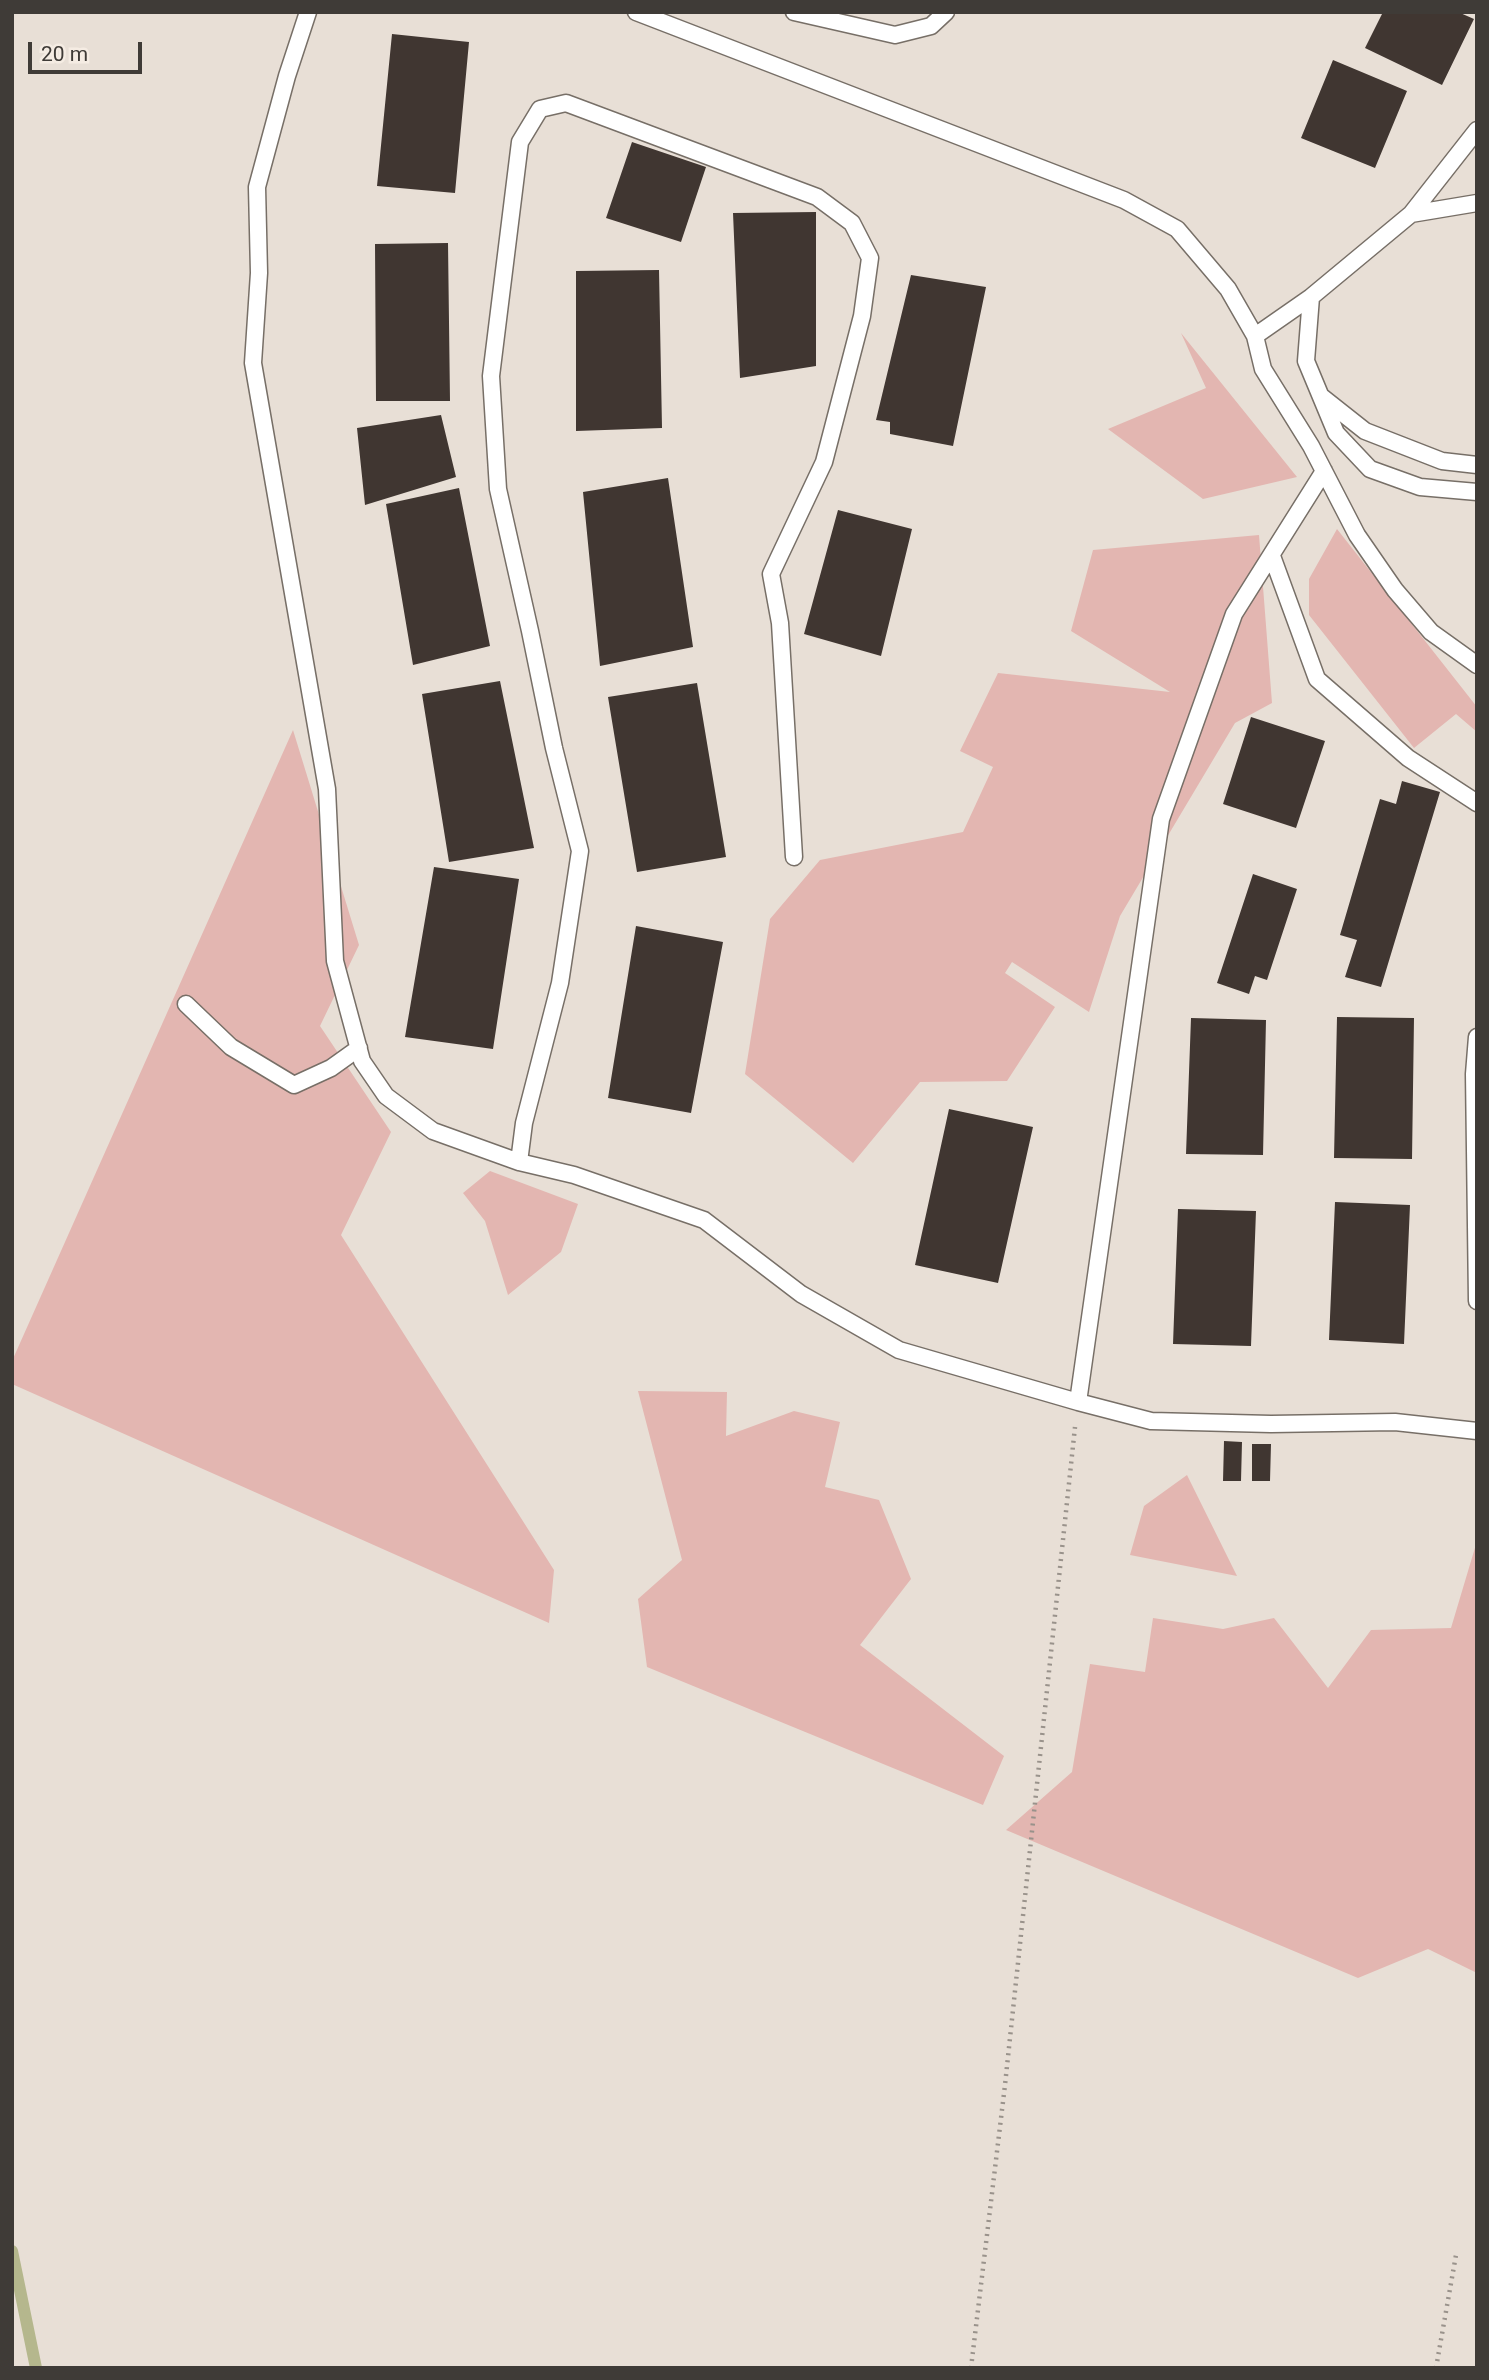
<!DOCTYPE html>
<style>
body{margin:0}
#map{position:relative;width:1489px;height:2380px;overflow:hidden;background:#e8dfd6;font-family:Roboto,sans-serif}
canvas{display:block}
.frame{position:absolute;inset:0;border:14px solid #3f3b37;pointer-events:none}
.scale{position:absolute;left:28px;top:42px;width:114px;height:32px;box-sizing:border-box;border:4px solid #3f3b37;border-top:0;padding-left:9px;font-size:21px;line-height:24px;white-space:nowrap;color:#3f3b37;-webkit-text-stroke:5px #f5ece3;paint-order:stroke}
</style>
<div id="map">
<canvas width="1489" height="2380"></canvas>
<div class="frame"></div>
<div class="scale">20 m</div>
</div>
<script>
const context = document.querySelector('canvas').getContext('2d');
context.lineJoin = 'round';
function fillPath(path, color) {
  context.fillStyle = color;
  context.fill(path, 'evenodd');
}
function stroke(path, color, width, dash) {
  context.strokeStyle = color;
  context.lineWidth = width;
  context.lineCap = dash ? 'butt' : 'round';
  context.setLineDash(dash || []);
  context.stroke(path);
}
const green = new Path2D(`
 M1181,333L1297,477L1203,499L1108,429L1206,388Z
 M1337,529L1477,707V732L1456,714L1414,748L1309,615V579Z
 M1259,535L1272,703L1235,723L1120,916L1089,1012L1012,962L1005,973L1055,1007L1007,1081L920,1082L853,1163L745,1074L770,919L820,860L963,832L993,767L960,751L998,673L1170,692L1071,631L1093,550Z
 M293,730L359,945L320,1026L391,1132L341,1235L554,1570L549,1623L12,1384V1361Z
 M490,1171L578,1204L561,1252L508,1295L485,1221L463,1193Z
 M638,1391L727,1392L726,1436L794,1411L840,1422L825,1487L879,1500L911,1579L860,1645L1004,1756L983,1805L647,1667L638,1599L682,1560Z
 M1187,1475L1237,1576L1130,1555L1144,1506Z
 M1477,1541V1973L1428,1949L1358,1978L1006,1830L1072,1772L1090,1664L1145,1672L1153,1618L1223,1629L1274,1618L1328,1688L1371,1630L1451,1628Z`);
const stream = new Path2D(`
 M12,2251L36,2368`);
const building = new Path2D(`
 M1383,12H1458L1474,19L1442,85L1365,48Z
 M392,34L469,42L455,193L377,186Z
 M1333,60L1407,91L1375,168L1301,138Z
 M632,142L706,167L681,242L606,218Z
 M816,212V366L740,378L733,213Z
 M448,243L450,401H376L375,244Z
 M659,270L662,428L576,431V271Z
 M911,275L986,287L953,446L890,434V422L876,420Z
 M441,415L456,477L365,505L357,428Z
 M668,478L693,647L600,666L583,492Z
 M459,488L490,646L413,665L386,504Z
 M838,510L912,529L881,656L804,634Z
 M500,681L534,848L449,862L422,694Z
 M697,683L726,857L637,872L608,697Z
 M1251,717L1325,741L1296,828L1223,804Z
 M1402,781L1440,792L1381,987L1345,977L1357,940L1340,935L1380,799L1396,804Z
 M434,867L519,879L493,1049L405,1037Z
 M1253,874L1297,889L1267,980L1255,976L1249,994L1217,983Z
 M636,926L723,942L691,1113L608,1098Z
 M1337,1017L1414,1018L1412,1159L1334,1158Z
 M1191,1018L1266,1020L1263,1155L1186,1154Z
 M949,1109L1033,1127L998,1283L915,1265Z
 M1335,1202L1410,1205L1404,1344L1329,1340Z
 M1178,1209L1256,1211L1251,1346L1173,1344Z
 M1224,1441L1242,1442L1241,1481H1223Z
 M1252,1444H1271L1270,1481H1252Z`);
const path = new Path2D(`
 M971,2368L1005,2085L1075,1427
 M1436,2368L1456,2255`);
const lane = new Path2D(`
 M308,12L287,76L257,187L259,273L253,363L327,789L335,961L362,1061L386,1096L433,1131L519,1162
 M636,12L1124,200L1177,229L1228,289L1255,336L1263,369L1311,446L1357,535L1395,590L1431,632L1477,665
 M794,12L895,35L931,26L946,12
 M1411,214L1477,203
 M1311,297L1306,361L1336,433L1370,469L1420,487L1477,492
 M1255,336L1311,297L1411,214L1477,130
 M1322,397L1365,431L1442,461L1477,465
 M1272,556L1317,679L1408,758L1477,803
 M794,857L780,623L771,574L824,462L862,316L870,258L852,223L817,197L566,103L540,109L520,142L491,376L498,489L530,631L554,748L580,851L560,983L524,1123L519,1162L574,1175L704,1220L801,1294L899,1350L1078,1402L1151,1421L1271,1424L1395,1422L1477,1431
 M186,1004L231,1047L294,1085L331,1068L359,1048
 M1477,1037L1474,1074L1477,1301
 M1078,1402L1161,819L1234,614L1324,471`);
fillPath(green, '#e3b6b1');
stroke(stream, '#b5b78d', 12);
fillPath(building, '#403631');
stroke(lane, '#776f67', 19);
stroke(path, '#99928b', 4.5, [2, 5]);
stroke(lane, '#fff', 16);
</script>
